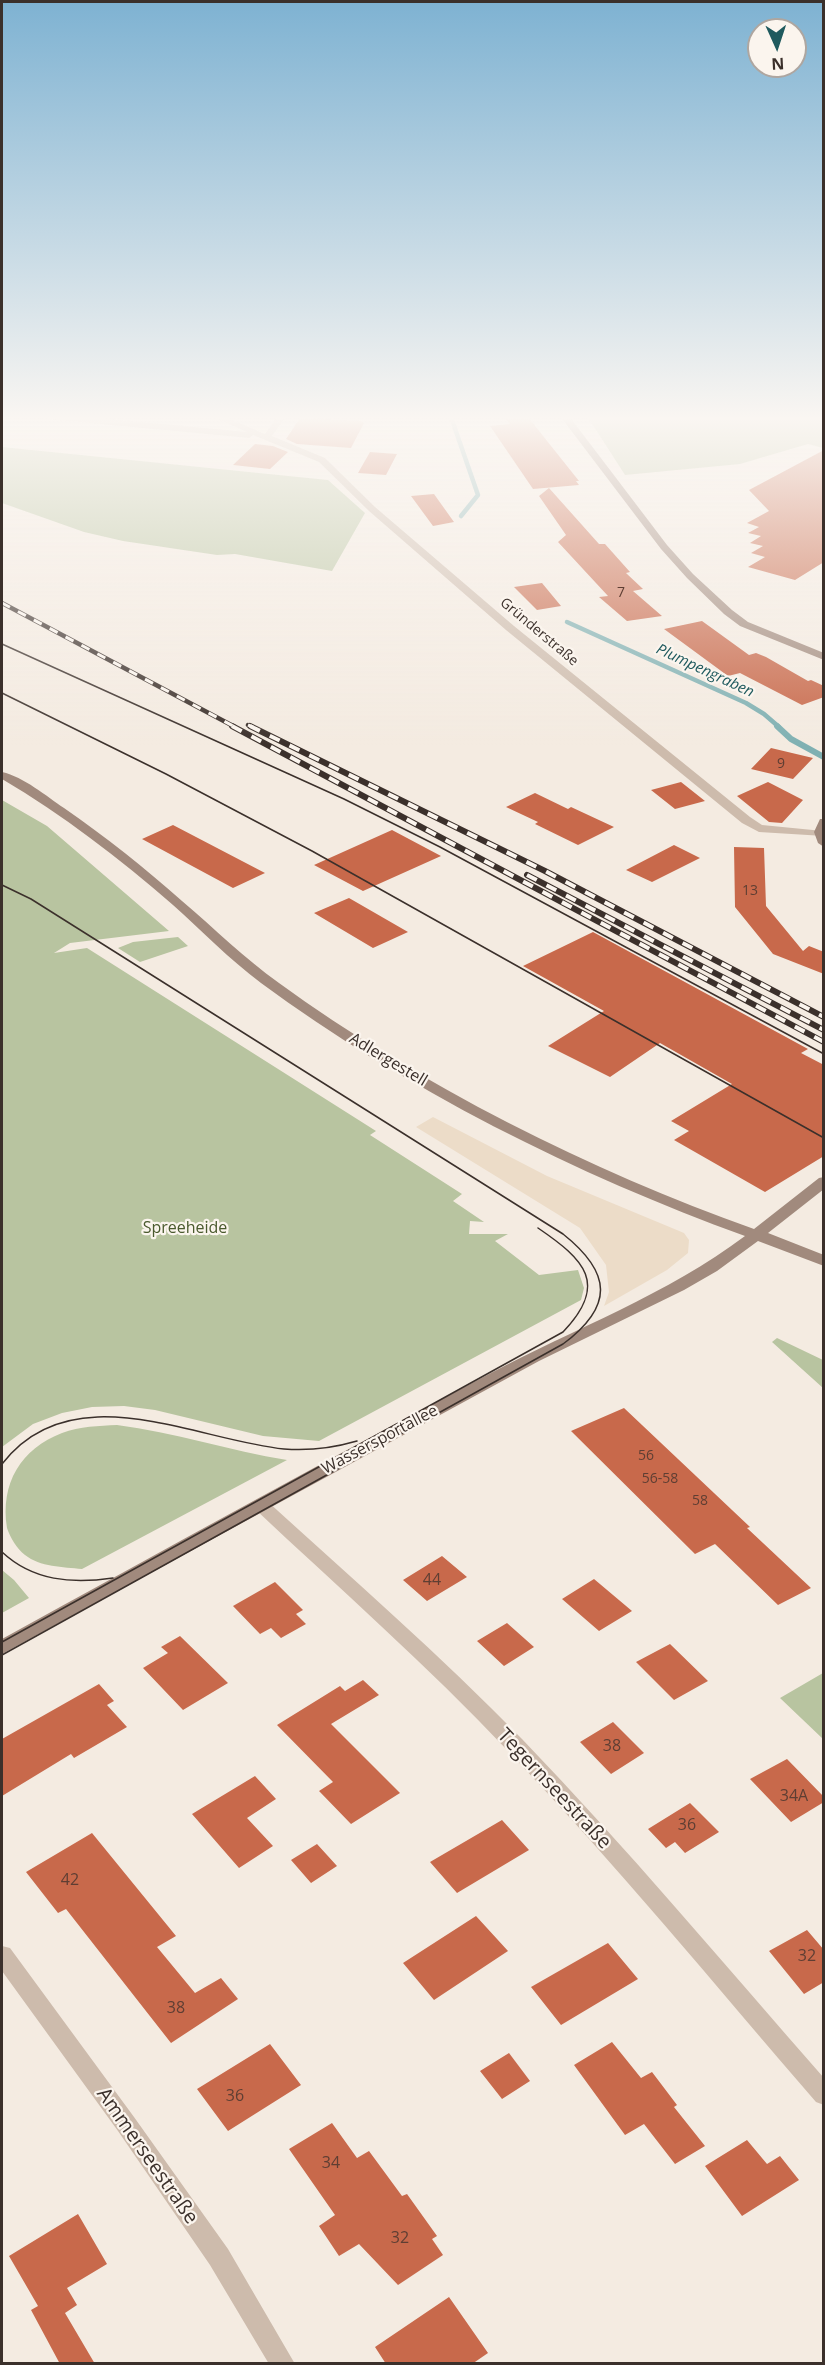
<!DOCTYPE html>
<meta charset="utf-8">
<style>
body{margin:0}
#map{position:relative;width:825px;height:2365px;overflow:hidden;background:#f4ebe1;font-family:"Open Sans",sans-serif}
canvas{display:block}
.frame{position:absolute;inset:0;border:3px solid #3b302b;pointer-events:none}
.north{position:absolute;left:747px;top:18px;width:60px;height:60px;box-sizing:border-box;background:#fbf5ee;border:2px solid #aea6a0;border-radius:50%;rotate:177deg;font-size:16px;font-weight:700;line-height:24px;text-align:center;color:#3b302b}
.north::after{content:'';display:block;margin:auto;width:21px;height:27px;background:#1f5a5e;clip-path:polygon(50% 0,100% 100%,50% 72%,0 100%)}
</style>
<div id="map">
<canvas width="825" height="2365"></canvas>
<div class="frame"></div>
<div class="north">N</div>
</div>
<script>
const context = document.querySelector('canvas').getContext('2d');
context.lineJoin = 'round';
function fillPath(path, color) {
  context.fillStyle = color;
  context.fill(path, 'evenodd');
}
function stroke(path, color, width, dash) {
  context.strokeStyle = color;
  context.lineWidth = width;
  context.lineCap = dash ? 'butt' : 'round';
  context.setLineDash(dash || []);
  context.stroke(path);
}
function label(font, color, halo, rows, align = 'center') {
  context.font = font + ' "Open Sans",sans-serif';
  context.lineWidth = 4.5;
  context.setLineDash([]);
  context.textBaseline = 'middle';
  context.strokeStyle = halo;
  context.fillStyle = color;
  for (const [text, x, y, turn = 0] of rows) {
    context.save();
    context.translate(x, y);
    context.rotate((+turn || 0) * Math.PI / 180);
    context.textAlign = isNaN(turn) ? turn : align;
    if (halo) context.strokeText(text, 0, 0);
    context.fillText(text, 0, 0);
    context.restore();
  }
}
const green = new Path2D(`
 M587,416H823V448L808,444L740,464L625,475Z
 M2,447L328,480L365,513L332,571L235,554L217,555L123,541L84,532L2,503Z
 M2,800L47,826L169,931L70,943L54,953L87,948L376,1131L370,1135L462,1194L453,1201L484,1222L470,1221L469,1234H508L495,1241L539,1275L578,1270L584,1288L581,1300L319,1441L263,1436L155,1410L124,1406L92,1407L62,1413L33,1424L2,1447Z
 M178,937L188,946L140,962L118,948L133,942Z
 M777,1338L823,1360V1388L772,1342Z
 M117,1425C174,1432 230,1451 287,1460L82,1569C63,1567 40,1567 25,1555C17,1549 10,1537 7,1528C0,1483 21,1449 62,1433C80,1426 99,1426 117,1425Z
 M2,1570L14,1580L29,1598L2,1613Z
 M823,1673V1739L780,1698Z`);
const plaza = new Path2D(`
 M433,1117L547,1176L684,1233L689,1240L688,1253L667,1270L604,1306L609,1292L606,1265L580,1228L416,1127Z`);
const streamFar1 = new Path2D(`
 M452,420L478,495L461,516
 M567,622L746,703L764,714L779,727`);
const stream = new Path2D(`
 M777,726L791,739L824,757`);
const building = new Path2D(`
 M528,417L579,481H576L579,485L533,489L490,426L510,424L505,418Z
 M300,418L361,421L364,423L351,448L297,444L286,439Z
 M255,444L273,446L288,452L270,469L233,465Z
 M824,450V562L795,580L748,567L765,557L751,553L763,546L750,543L761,536L748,533L759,527L747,523L769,511L749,490Z
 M370,452L397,454L386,475L358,473Z
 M549,488L599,544H605L630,572L626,573L643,589L633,591L662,616L627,621L599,597L608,596L558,542L566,535L539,496Z
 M434,494L454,522L433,526L411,496Z
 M542,583L561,606L537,610L514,587Z
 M702,621L749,655L756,653L766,657L808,681L811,680L824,686V697L802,705L740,673L728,676L664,629Z
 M771,748L813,758L793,779L751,769Z
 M681,782L705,801L675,809L651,790Z
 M768,782L803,800L782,823L769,822L737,796Z
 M535,793L568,809L571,807L614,827L578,845L535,824L538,822L506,807Z
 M173,825L265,873L233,888L142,839Z
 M392,830L441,856L363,891L314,865Z
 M674,845L700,858L652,882L626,870Z
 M734,847L764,848L766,906L803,951L809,946L824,952V974L773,954L735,907Z
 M349,898L408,932L373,948L314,913Z
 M593,932L808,1049L801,1053L824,1065V1156L765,1192L674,1140L689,1131L671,1121L732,1084L660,1043L610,1077L548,1046L604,1011L523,966Z
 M624,1408L750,1527L747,1528L811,1588L778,1605L715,1544L695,1554L571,1431Z
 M442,1556L467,1577L427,1601L403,1580Z
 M594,1579L632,1611L599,1631L562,1599Z
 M275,1582L303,1610L296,1614L306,1624L281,1638L271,1628L260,1634L233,1606Z
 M507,1623L534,1647L504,1666L477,1641Z
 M180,1636L228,1683L183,1710L143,1668L168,1653L161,1647Z
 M670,1644L708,1681L674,1700L636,1662Z
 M363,1680L379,1695L331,1724L400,1793L351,1824L319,1791L333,1782L277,1725L340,1686L345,1691Z
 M99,1684L114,1701L107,1705L127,1727L74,1758L71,1754L2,1796V1739Z
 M613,1722L644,1753L611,1774L580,1742Z
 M787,1759L824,1797V1802L791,1822L750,1779Z
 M255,1776L276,1799L247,1818L273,1846L239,1868L192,1814Z
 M690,1803L719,1832L685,1853L675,1842L666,1848L648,1829Z
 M502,1820L529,1850L457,1893L430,1862Z
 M92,1833L176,1936L157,1947L195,1993L221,1978L238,1999L171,2043L66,1909L58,1913L26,1872Z
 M317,1844L337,1866L311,1883L291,1860Z
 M476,1916L508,1951L434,2000L403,1963Z
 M807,1930L824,1950V1982L804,1994L769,1951Z
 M608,1943L638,1979L561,2025L531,1987Z
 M612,2042L641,2078L652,2072L677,2105L674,2107L705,2146L675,2164L644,2124L625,2135L574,2065Z
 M270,2044L301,2085L228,2131L197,2089Z
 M509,2053L530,2081L502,2099L480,2071Z
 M332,2123L357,2158L369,2151L402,2196L407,2194L437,2236L432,2239L443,2255L398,2285L359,2244L339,2256L319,2226L335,2215L289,2149Z
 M747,2140L767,2164L780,2156L799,2180L742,2216L705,2166Z
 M78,2214L107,2264L67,2288L77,2305L65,2313L95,2364H60L31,2310L38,2306L9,2256Z
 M449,2297L488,2353L472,2364H386L375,2347Z`);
const street = new Path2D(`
 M44,416H78L247,432L211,416H223L265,434L278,416H286L272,436L325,458L375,507L514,626L750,817L762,825L823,831L824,836L759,832L742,823L506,630L369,511L319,462L253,435L249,438L48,419Z
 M261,1499L267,1501C353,1579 441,1656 522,1739C627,1848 724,1964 824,2078V2105L816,2102C714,1984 615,1863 508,1751C428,1666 340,1589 255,1509L252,1505L255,1501Z
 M2,1946L10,1948L134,2117L228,2249L295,2364H269L210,2265L118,2131L2,1971Z`);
const secondary = new Path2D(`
 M560,416H569L667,545L693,574L732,610L748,622L824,653V660L740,626L724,614L687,578L661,549Z
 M2,772C24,777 46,796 64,808C106,837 145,868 182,901C215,929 244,958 279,983C419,1085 591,1171 754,1229L819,1178L824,1177V1189L768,1233L824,1255V1266L758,1241L717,1271L684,1290L539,1361L2,1654V1639C164,1550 326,1460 489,1374C574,1329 668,1294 745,1236C579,1176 403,1088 261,983C229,959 202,931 173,905C119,858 63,815 2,779Z
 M820,819H824V847L818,843L814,832Z`);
const tram = new Path2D(`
 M2,644L344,799L440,847L824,1054
 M2,693L166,774L312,851L824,1138
 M2,885L31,899L563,1234C612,1273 614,1306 563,1344L2,1655
 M2,1464C72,1373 195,1440 284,1449C309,1451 333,1448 357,1441
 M2,1552C33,1581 72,1584 113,1578
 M2,1642L563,1332C609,1284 585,1260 538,1228`);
const railFar1 = new Path2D(`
 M2,603L235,727
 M248,725L253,727`);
const rail = new Path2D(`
 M232,726L824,1042
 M250,726L545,871L824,1017
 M527,875L824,1030`);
const numberNames = [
 ["7",621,593],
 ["9",781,764],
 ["13",750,891],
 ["56",646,1456],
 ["56-58",660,1479],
 ["58",700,1501]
];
const farStreetnames = [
 ["Gründerstraße",539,632,40]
];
const farWaternames = [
 ["Plumpengraben",705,671,25]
];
const streetNames = [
 ["Adlergestell",388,1060,31],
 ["Wassersportallee",380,1440,-28]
];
const parkNames = [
 ["Spreeheide",185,1228]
];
const nearNumbernames = [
 ["44",432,1580],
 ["38",612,1746],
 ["34A",794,1796],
 ["36",687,1825],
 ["42",70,1880],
 ["32",807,1956],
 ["38",176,2008],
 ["36",235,2096],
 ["34",331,2163],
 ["32",400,2238]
];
const nearStreetnames = [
 ["Tegernseestraße",554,1789,47],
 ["Ammerseestraße",147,2156,55]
];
fillPath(green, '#b8c4a0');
fillPath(plaza, '#ecdcc8');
stroke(streamFar1, '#7fb0b2', 4.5);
stroke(stream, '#7fb0b2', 6);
fillPath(building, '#c8694b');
fillPath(street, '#cdbbac');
fillPath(secondary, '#a18a7d');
stroke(tram, '#3b302b', 1.5);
stroke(railFar1, '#3b302b', 4.5);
stroke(rail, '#3b302b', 6);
stroke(railFar1, '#fbf5ee', 3, [9]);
stroke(rail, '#fbf5ee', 4, [11]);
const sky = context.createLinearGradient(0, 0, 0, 747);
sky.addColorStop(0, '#7eb2d2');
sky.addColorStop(0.56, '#faf6f2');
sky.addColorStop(1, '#faf6f200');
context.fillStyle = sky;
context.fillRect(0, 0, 825, 747);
label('14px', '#5e3e33', null, numberNames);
label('14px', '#3b302b', '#fbf5ee', farStreetnames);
label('italic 15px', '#1f5a5e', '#fbf5ee', farWaternames);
label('16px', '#3b302b', '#fbf5ee', streetNames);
label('16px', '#4a5a2e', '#fbf5ee', parkNames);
label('16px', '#5e3e33', null, nearNumbernames);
label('20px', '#3b302b', '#fbf5ee', nearStreetnames);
</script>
